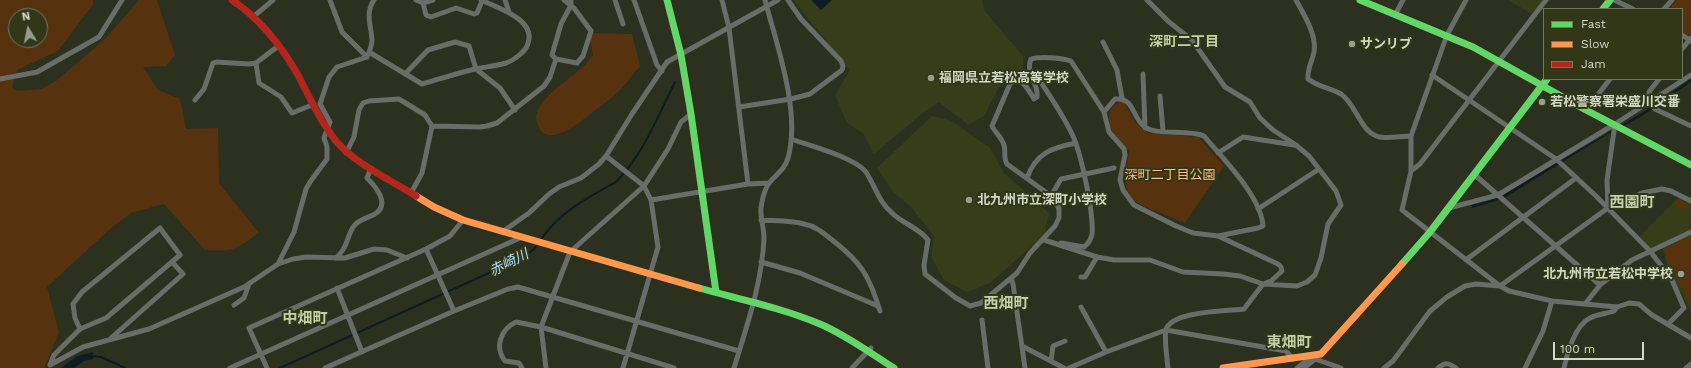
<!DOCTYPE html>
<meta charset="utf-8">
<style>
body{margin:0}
#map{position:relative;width:1691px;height:368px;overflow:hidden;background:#2c301e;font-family:"Work Sans",sans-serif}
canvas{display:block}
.legend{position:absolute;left:1543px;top:8px;width:140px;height:72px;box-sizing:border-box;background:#313717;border:1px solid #72775d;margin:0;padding:5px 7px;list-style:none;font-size:12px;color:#d3d7c5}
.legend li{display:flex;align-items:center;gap:8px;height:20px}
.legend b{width:20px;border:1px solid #72775d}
.north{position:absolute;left:8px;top:8px;width:40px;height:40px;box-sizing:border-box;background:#313717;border:1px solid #72775d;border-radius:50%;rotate:350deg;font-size:11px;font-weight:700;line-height:16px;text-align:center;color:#d3d7c5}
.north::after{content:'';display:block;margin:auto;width:14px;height:18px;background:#999d8b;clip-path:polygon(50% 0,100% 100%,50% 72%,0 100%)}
.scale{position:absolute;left:1553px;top:342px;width:91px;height:18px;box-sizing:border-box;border:2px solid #d3d7c5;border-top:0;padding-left:5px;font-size:12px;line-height:14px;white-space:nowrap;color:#d3d7c5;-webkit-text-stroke:3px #313717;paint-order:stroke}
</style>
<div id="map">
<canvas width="1691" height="368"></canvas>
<ul class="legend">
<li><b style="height:5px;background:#63d668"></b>Fast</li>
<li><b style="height:5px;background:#ff974d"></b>Slow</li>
<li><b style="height:5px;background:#b3261e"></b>Jam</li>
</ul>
<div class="north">N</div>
<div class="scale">100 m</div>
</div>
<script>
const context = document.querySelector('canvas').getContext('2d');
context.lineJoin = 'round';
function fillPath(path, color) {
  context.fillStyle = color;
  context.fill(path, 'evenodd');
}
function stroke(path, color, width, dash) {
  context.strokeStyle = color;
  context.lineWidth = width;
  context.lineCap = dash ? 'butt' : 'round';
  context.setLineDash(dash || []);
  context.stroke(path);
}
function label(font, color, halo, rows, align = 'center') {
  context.font = font + ' "Work Sans","Noto Sans JP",sans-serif';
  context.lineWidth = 4;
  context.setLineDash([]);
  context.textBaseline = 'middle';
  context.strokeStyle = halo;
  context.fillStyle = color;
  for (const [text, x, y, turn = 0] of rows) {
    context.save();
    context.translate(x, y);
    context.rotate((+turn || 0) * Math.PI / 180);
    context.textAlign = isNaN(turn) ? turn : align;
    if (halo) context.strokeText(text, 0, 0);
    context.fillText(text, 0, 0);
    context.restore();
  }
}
const built = new Path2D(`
 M793,0H982L984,10L1023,56V76L1009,80L999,87L984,116L968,125L939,102L924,112L874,154L863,133L847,123L835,95L850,70Z
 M1508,0H1543L1532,14Z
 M932,116L952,121L990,148L1004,173L1049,213L1045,234L990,283L967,292L944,280L931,257L934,236L912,208L894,193L877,168Z
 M1679,197L1691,204V220L1689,231L1650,249L1639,237Z
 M1691,234V313L1681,292L1669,272L1662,247Z`);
const green = new Path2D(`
 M0,0H93V4L58,51L17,70L12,87L17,91L41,89L56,81L105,39L139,0H157L175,55L166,66L143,67L158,90L180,99L186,129L218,128L219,183L259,233C236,249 234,252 205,250L164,204L131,213L110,229L47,287L59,333L45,366L46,368H0ZM16,16H40V40H16Z
 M1676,0H1691V33L1689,36L1682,32V9H1669Z
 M591,33L632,34L640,66C633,74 626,84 618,92C612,98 604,103 597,109C586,117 555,146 541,131C538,127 536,121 536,117C541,91 579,77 593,55L590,41Z
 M1121,102L1124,103C1132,115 1136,129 1151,133L1198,137L1224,166L1185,223L1141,205C1117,191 1128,173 1129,151C1119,140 1103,126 1111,110C1113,105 1116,103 1121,102Z
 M1680,199L1687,206L1682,211L1675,204Z
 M1691,236V306L1676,276L1671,271L1664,249Z`);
const water = new Path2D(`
 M811,0H832L821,10Z
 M1691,79V82L1639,118L1608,134L1506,197L1499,200L1472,208L1471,205L1504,194L1645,111Z
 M93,352V359L84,361L74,368H61L77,356Z`);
const stream = new Path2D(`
 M540,241C558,213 587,198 616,182C643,155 658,116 675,82
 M91,356L101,357L125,368
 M280,368L524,257L534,249L537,245`);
const street = new Path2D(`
 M330,0L342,32L367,57
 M416,0L423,3L433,0
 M505,0L509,12
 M564,0L574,8L591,31
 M615,0L623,24
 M634,0L657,65L662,71
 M722,0L729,28L748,184
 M1296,0C1304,15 1317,35 1314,52C1312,62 1307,69 1308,79C1318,87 1331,88 1341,94C1357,105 1360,133 1380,137C1390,139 1401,136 1411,136
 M1466,0L1447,35L1411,136V171L1402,210L1500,286L1509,291L1552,301L1617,307L1629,303L1639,304L1652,315L1691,338
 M1614,0L1633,9
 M423,3L426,15L431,17L456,8L474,14L477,13L482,1
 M1664,9L1672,0
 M1395,15L1403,0
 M253,17L273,0
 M1682,35L1691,41
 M1103,42L1117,70L1122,98
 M1682,49L1691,38
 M369,52L422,84C440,79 458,73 475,69C485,67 496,66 506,63C512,61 524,53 527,46C539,20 498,8 481,0
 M368,55C370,50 372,44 372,40C371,25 365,13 374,0
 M556,59L552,55L561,24L571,5V0
 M256,63L259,83L281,97L292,113L312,105
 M1031,73L1038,78C1050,96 1063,115 1072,134C1081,152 1094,214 1092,234C1091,239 1088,244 1084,247L1061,243
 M405,74L428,50L455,42L469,46L476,69L500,88L515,110
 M1143,74L1145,128
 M1432,75L1556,159L1596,196L1650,251L1672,280L1684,308L1668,324
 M0,79L37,72L99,37L122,0
 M1659,79L1649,92V102L1655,109L1691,126
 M1160,96L1163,131
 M195,100L204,89L213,63L216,62L249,64L256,63L277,47
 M739,107L791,99L810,94L842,70L843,66L841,61L801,19L788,0
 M1586,110L1610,79
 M791,139C810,146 854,157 866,172C875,186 879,202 892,213C903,224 918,227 928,240L924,265L925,274L956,298L970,306L981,303L1017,273L1030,253L1055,226L1059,218V208L1051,196L1007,164C1003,158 1006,151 1004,145C1002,138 995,132 992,126L1010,84C1021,74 1029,91 1034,99L1037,97C1039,84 1025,73 1031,59C1040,56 1062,58 1071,61L1104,112L1109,132L1124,149L1125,155L1120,180L1123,190L1134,205L1176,226L1193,233L1218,236L1258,228L1263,226C1261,196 1223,159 1204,136C1188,129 1157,136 1145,127C1132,119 1135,97 1115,99L1104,112
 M346,153L354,137L359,110L363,103L369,101L399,99L425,115L432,126
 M1218,153L1243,137L1294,145
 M606,156L644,186L651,200L658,247L623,368
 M1411,171L1420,164L1546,0
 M1475,175L1600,285
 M1027,178C1036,153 1051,148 1076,143
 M411,193L422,173L432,126L480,127L487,126L497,123L544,86L550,77L556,59L577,63L583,56L591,31
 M1051,196L1061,179L1114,168
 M651,200L748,184L769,183
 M1449,208L1498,195L1615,124L1691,75
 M1608,208L1607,180L1615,124
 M1258,209L1319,169
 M761,220C775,221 790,220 804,224C815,226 822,232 831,239C861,262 869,275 880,311
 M160,228L180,255L106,318L80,329L75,318L73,304L82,292Z
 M502,232L529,213L549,194L559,187L581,178L599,164L606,156L632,114L667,62L778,0
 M1044,240L1097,257L1114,260H1150L1183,272L1223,274L1240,276L1263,284L1297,286L1307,282L1315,275L1321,258L1328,224L1341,205L1336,191L1309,156L1296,145L1273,130L1260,118L1250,102L1225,87L1192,40L1169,22L1147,0
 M426,249L454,311
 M336,258C339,255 342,252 344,248C348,241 349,232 354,226C359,219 368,218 375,214C391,204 375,186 367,178L371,168
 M1467,259L1576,178
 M761,262L800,273L878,306
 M278,264L294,232L306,189L310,182L327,159V147L324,138L330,122L320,104L329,77L337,67L367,57
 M1081,277H1085L1097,257
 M1011,278L1013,284L1025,368
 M337,288L362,352
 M1585,304L1600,285L1632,260L1691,232
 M234,305L244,298L249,284
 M1081,307L1106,352
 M982,320L988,368
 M110,339L183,274L172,262
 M1022,346L1064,368
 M1051,361L1053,346L1065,341
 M50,365L83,347L149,329L244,287L278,264L293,259L306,257L345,258L374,249L387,250L407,258
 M50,365L54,355L80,329
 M230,368L522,237
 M267,368L249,328L426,249L450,236L463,220
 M325,368L454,311L508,289L518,287L739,351
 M522,368L519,363L505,361C494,347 501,329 516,322L541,327L674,368
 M546,368L541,327L570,252L644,186L668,149L681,122L691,114
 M734,368C747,325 762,283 764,238C764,227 760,218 761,208C762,200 765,188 770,182C777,174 785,169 788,158C801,112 777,46 765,0
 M852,368L871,348
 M1069,368L1106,352L1166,330L1286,351L1293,359
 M1168,368C1167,359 1164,338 1166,330C1170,311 1228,311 1244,309L1263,284L1271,281L1282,271L1281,267L1278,264L1218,236
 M1297,368L1313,356L1315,359L1341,368
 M1304,368L1315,359
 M1384,368L1393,361L1430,311L1447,297L1465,286L1476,284L1500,286L1608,208L1623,201L1629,200L1642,193L1662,189L1671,191L1691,201
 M1438,368C1445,362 1449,363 1456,368
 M1525,368L1543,331L1552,301
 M1564,368C1567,354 1575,325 1590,318C1597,314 1606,314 1614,311L1617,307
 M1686,368L1691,364`);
const fast = new Path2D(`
 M667,0L681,55L691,114L716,292
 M1360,0L1473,47L1586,110L1691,165
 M1603,9L1610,0
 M1402,264L1430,232L1547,79
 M699,288C739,299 782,308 820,324C846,335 870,353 894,368`);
const slow = new Path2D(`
 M416,196L434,207L463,220L699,288
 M1223,368L1321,354L1402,264`);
const jam = new Path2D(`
 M232,0C259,18 282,47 298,75C310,98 320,121 336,141C355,164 391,180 416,196`);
const markers = [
 [1352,44,4,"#999d8b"],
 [931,78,4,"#999d8b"],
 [1542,102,4,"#999d8b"],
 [969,200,4,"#999d8b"],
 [1681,274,4,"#999d8b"]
];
const poiNames = [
 ["サンリブ",1360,44],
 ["福岡県立若松高等学校",939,78],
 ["若松警察署栄盛川交番",1550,102],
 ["北九州市立深町小学校",977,200],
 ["北九州市立若松中学校",1673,274,"right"]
];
const parkNames = [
 ["深町二丁目公園",1170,175]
];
const neighbourhoodNames = [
 ["深町二丁目",1184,42]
];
const waterNames = [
 ["赤崎川",509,263,-27]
];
const quarterNames = [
 ["西園町",1632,203],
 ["西畑町",1006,304],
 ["中畑町",305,319],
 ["東畑町",1289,343]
];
fillPath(built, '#373d19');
fillPath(green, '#57320e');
fillPath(water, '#0e1d24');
stroke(stream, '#0e1d24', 2);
stroke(street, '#686d69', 5);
stroke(fast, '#63d668', 7);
stroke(slow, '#ff974d', 7);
stroke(jam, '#b3261e', 7);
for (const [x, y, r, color] of markers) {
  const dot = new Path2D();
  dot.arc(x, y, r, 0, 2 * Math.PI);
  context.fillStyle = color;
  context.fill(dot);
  stroke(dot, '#313717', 1.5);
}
label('bold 13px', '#d3d7c5', '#313717', poiNames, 'left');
label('13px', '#fdb885', '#313717', parkNames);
label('bold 14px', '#c6cea9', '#313717', neighbourhoodNames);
label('italic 14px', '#abddfe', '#313717', waterNames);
label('bold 15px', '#c6cea9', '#313717', quarterNames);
</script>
